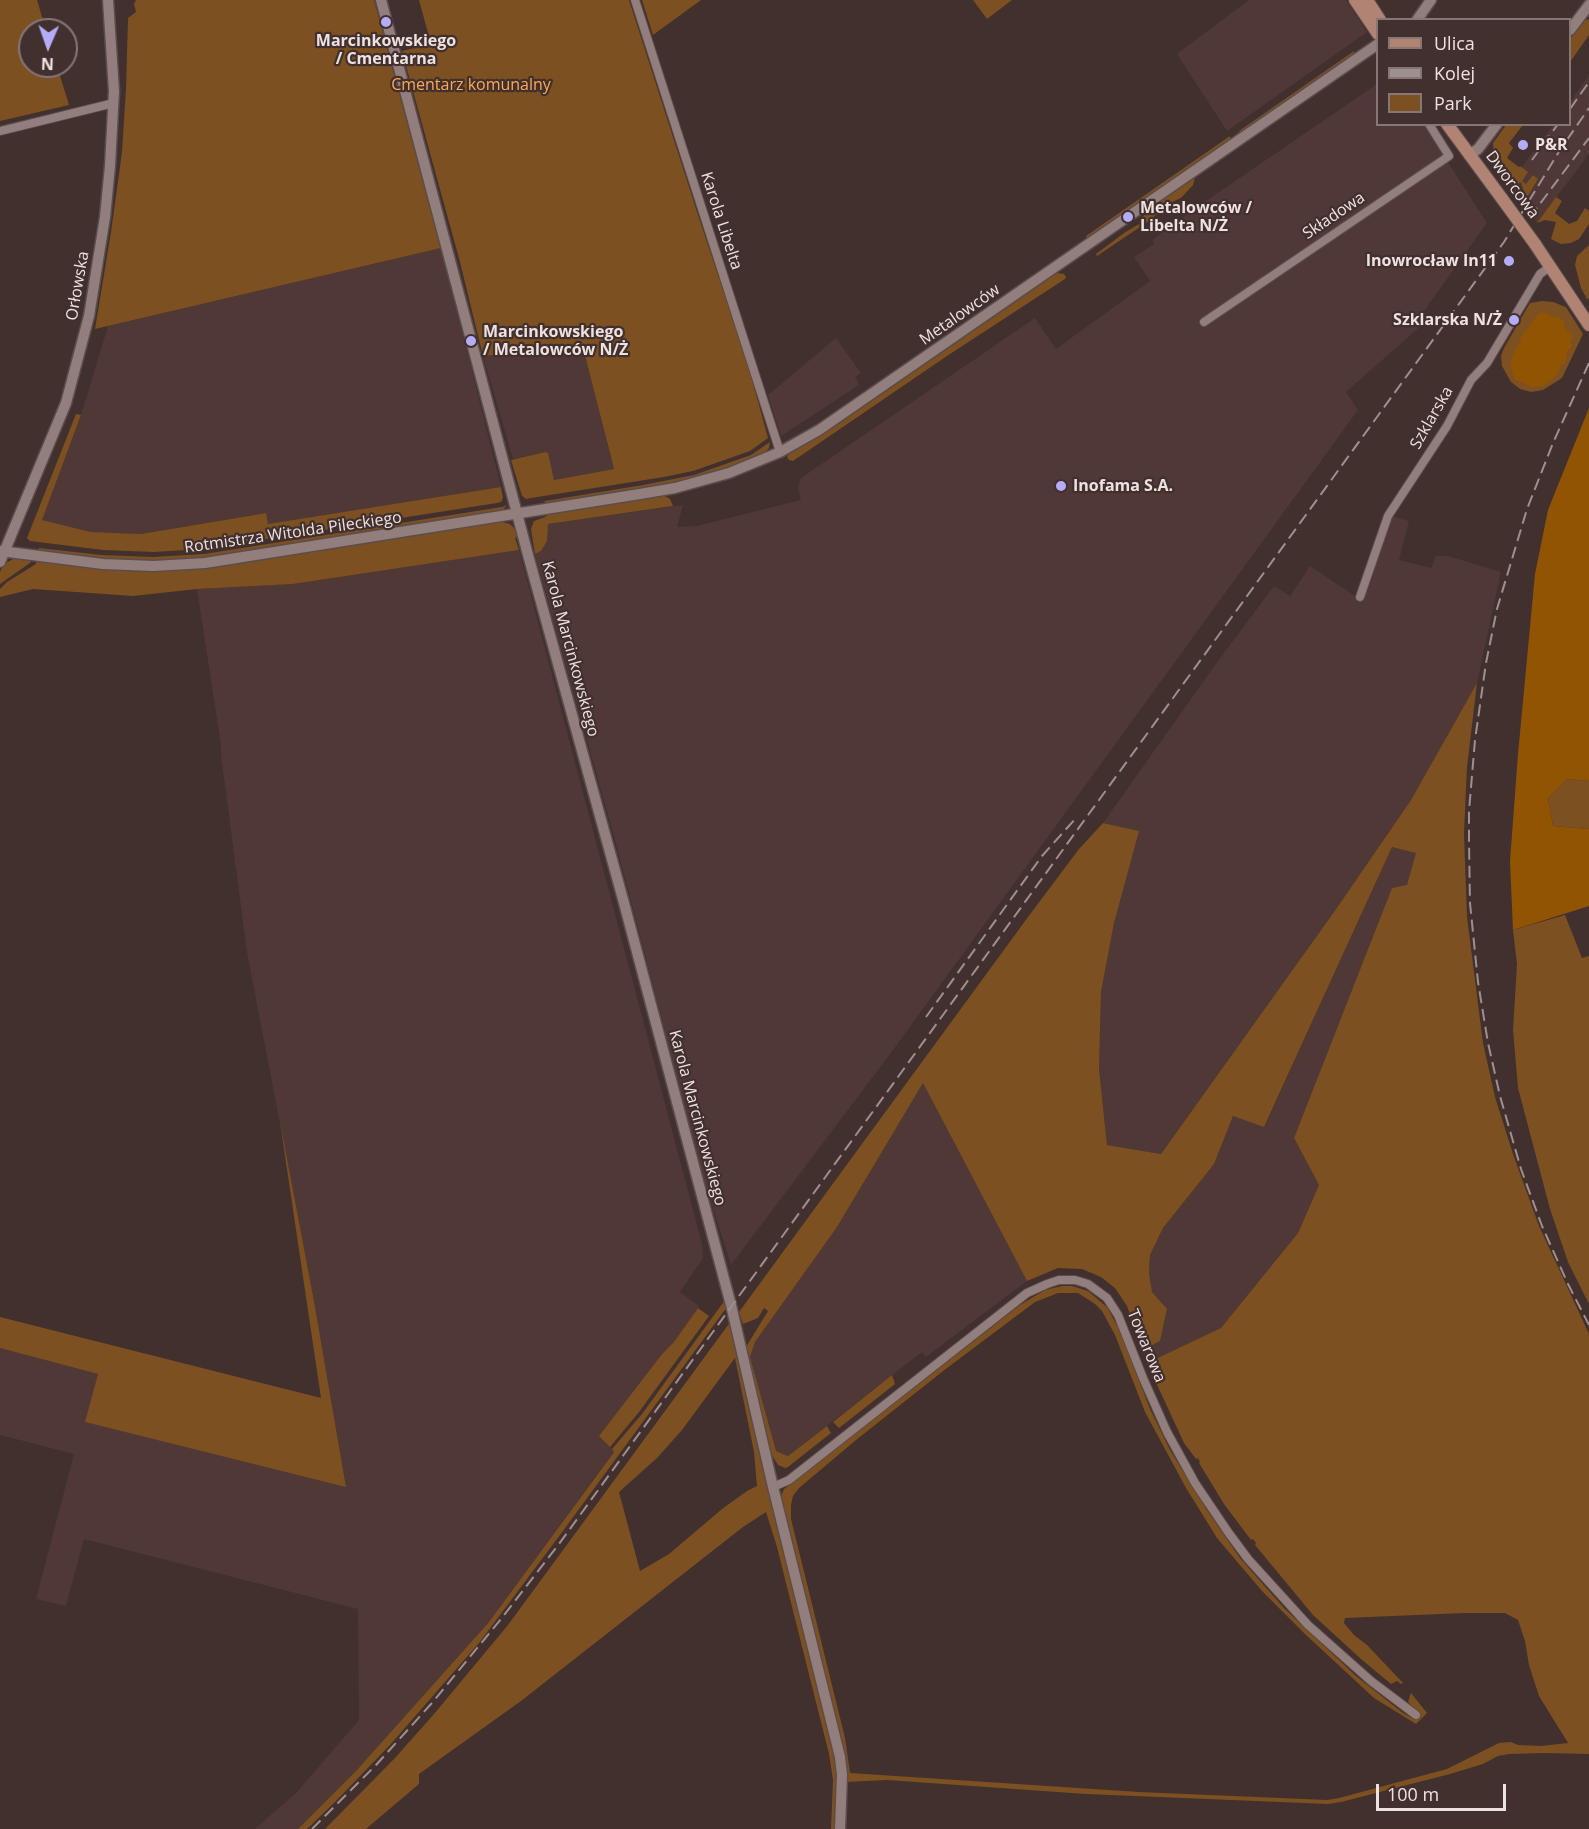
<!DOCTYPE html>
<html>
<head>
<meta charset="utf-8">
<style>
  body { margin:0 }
  #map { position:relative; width:1589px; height:1829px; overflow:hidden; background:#41302e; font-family:"Open Sans",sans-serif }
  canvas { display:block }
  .legend { position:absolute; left:1376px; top:18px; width:195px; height:108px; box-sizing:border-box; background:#41302e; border:2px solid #867776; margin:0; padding:8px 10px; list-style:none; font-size:18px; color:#eee2e1 }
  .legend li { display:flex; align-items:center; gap:12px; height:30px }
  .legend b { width:30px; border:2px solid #867776 }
  .north { position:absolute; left:18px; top:18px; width:60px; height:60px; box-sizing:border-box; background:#41302e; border:2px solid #867776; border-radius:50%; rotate:182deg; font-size:16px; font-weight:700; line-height:24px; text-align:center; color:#eee2e1 }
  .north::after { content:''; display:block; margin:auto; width:21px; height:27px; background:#b5acf8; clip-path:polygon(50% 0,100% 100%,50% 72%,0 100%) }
  .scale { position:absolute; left:1376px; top:1784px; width:130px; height:27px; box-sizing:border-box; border:3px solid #eee2e1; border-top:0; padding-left:8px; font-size:18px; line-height:21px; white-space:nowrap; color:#eee2e1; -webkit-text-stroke:4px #41302e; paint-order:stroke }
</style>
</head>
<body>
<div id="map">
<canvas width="1589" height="1829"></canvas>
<ul class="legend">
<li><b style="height:8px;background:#b18373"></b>Ulica</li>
<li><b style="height:8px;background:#9e908e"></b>Kolej</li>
<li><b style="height:16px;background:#7c5021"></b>Park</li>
</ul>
<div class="north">N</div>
<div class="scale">100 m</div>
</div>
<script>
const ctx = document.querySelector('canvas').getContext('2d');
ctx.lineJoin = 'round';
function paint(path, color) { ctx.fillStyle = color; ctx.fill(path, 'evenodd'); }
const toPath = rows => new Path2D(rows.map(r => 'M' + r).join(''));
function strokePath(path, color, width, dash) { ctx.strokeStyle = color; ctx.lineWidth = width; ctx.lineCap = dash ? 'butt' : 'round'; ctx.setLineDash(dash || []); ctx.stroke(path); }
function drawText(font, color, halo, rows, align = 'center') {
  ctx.font = font + ' "Open Sans",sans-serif'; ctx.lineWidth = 4.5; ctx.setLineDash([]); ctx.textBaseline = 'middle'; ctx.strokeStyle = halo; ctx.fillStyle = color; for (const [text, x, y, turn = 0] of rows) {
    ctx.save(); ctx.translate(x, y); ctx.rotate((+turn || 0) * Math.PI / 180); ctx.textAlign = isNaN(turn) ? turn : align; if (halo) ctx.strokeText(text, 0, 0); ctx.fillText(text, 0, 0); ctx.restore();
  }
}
paint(toPath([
  [1249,0,1346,0,1367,32,1227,131,1177,54],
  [1589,75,1589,154,1537,223,1509,184,1553,125,1570,124,1570,102],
  [1377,84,1378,124,1424,125,1487,223,1419,318,1423,324,1346,392,1358,410,896,1046,731,1265,705,1183,615,840,535,554,541,551,548,524,683,505,677,527,697,526,801,500,798,488,801,478,1035,318,1056,349,1150,281,1134,257,1154,244,1152,240,1206,201],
  [441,248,501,487,268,525,265,513,141,534,91,532,42,520,81,415,108,326],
  [836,338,861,373,855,377,859,385,781,436,768,395],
  [583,348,614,469,554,480,547,453,545,452,513,459,483,356],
  [1391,516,1409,521,1399,560,1431,568,1436,556,1448,556,1501,572,1477,683,1411,800,1334,912,1161,1154,1107,1145,1099,1069,1101,992,1114,923,1138,831,1103,823,1218,661,1274,586,1290,596,1310,566,1355,596,1357,594,1364,599,1372,579],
  [519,550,702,1244,703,1258,680,1292,699,1306,674,1343,662,1354,599,1436,614,1451,489,1622,356,1771,298,1829,255,1829,296,1793,359,1720,358,1609,84,1539,66,1606,36,1599,74,1454,0,1435,0,1348,98,1374,86,1422,346,1486,314,1301,247,952,221,755,221,745,197,589,293,584],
  [1392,847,1417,853,1407,886,1392,888,1294,1138,1319,1185,1298,1233,1221,1328,1147,1363,1143,1350,1160,1341,1167,1310,1152,1292,1149,1273,1150,1255,1163,1228,1214,1164,1233,1116,1265,1126],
  [923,1083,1027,1281,926,1357,922,1352,788,1456,775,1451,750,1357,755,1342,837,1227]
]), '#503836');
paint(toPath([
  [0,0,37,0,46,30,30,30,30,66,57,66,69,105,0,121],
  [136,0,374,0,441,248,95,329,111,232,122,152,126,89,128,18,136,12,134,4],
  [419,0,629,0,699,218,748,365,768,438,750,451,693,471,664,477,531,498,526,499,522,496,511,460,545,452,548,453,554,480,614,469,611,457,583,348,483,356,460,262,402,51,431,44],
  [642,0,701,0,653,35],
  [973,0,1012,0,987,19],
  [1589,19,1589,35,1570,62,1570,39,1584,21],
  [1354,51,1353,56,1242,133,1239,131],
  [1506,125,1523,125,1509,143,1513,148,1507,158,1519,167,1520,166,1528,172,1522,181,1526,184,1533,175,1538,179,1523,204,1519,199,1524,191,1521,182,1514,185,1509,184,1494,160,1493,143],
  [1230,136,1230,140,1087,240,1086,236],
  [1195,178,1193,185,1181,198,1172,202,1146,223,1097,256,1096,254,1124,233,1144,221,1141,218,1159,202],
  [1556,197,1562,201,1555,213,1569,224,1577,221,1585,208,1589,211,1589,224,1579,239,1571,243,1561,244,1551,239,1556,222,1545,220,1537,223],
  [1589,245,1589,298,1587,299,1581,288,1575,265,1577,256],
  [1057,273,1064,274,1066,277,1065,279,947,356,793,461,789,460,787,457,790,452,840,423],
  [1542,301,1553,302,1566,307,1583,334,1562,378,1543,390,1531,392,1520,389,1511,382,1502,366,1501,356,1504,348,1530,303],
  [76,414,81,415,42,520,91,532,141,534,266,513,268,524,501,487,503,498,501,502,497,503,202,549,154,552,103,550,30,541,27,538],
  [770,442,769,448,763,454,736,465,695,478,665,485,544,505,545,501,643,485,694,475,751,455],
  [663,495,670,499,673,506,548,524,547,541,541,551,535,554,531,529,534,521,545,517,548,514],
  [507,505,502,511,205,559,154,561,102,560,38,552,39,548,101,555,153,557,204,554,502,507],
  [502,522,510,524,516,530,518,537,515,538,519,550,293,584,197,589,133,596,33,589,0,597,0,589,7,582,36,564,36,561,112,569,214,567],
  [13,559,26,559,31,561,30,563,0,584,0,572,4,564],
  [1477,683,1467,767,1464,833,1467,917,1483,1043,1495,1097,1513,1154,1539,1226,1589,1334,1589,1754,1543,1753,1509,1754,1498,1756,1483,1764,1450,1774,1341,1802,1328,1804,1086,1794,887,1780,845,1782,780,1499,784,1489,1020,1305,1045,1290,1062,1286,1072,1286,1088,1291,1107,1307,1121,1333,1150,1409,1170,1450,1207,1510,1240,1558,1284,1608,1356,1676,1403,1713,1414,1719,1419,1713,1408,1702,1411,1693,1427,1713,1416,1724,1374,1698,1306,1635,1262,1591,1217,1538,1186,1488,1145,1412,1115,1335,1102,1311,1095,1304,1078,1293,1058,1293,1035,1302,947,1368,856,1440,799,1488,793,1496,791,1505,791,1519,845,1738,850,1773,1139,1792,1327,1800,1339,1798,1447,1769,1499,1743,1511,1742,1518,1745,1541,1746,1568,1743,1539,1696,1529,1665,1525,1641,1518,1620,1505,1613,1465,1613,1345,1618,1344,1623,1354,1635,1367,1645,1403,1683,1401,1684,1397,1681,1391,1684,1361,1659,1313,1615,1255,1545,1256,1543,1253,1539,1251,1540,1224,1504,1199,1463,1200,1462,1198,1458,1196,1459,1184,1443,1147,1363,1221,1328,1298,1233,1319,1185,1294,1138,1392,888,1407,885,1416,853,1392,847,1264,1127,1233,1116,1214,1164,1163,1228,1150,1255,1149,1273,1152,1292,1167,1309,1160,1341,1143,1350,1127,1306,1115,1288,1101,1277,1082,1269,1058,1268,1027,1281,923,1083,837,1227,755,1342,750,1357,776,1451,788,1456,827,1426,831,1433,788,1467,785,1468,778,1465,773,1457,770,1457,746,1347,768,1311,764,1308,758,1318,743,1324,739,1312,1028,917,1079,849,1103,823,1139,831,1114,923,1101,992,1099,1069,1107,1145,1161,1154,1334,912,1411,800],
  [1567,779,1589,781,1589,829,1553,826,1548,798],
  [1565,915,1582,958,1589,956,1589,1304,1568,1262,1550,1209,1518,1088,1513,1030,1517,964,1513,930],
  [280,1122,314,1301,346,1487,85,1422,98,1374,0,1348,0,1317,321,1398],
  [725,1300,727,1307,563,1531,479,1643,390,1745,334,1803,307,1829,298,1829,356,1771,489,1622,614,1452,612,1449,642,1414],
  [698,1308,709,1316,639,1412,610,1447,599,1436,662,1354,674,1342],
  [731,1321,767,1485,836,1759,838,1776,836,1829,831,1829,833,1780,829,1754,777,1547,766,1512,743,1527,521,1701,419,1774,419,1784,366,1829,325,1829,394,1759,434,1714,508,1625],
  [735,1358,754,1452,757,1486,747,1491,722,1509,669,1554,640,1571,619,1492,657,1458,682,1430],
  [892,1375,895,1384,839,1428,833,1422]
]), '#7c5021');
paint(toPath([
  [1539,313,1547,313,1551,317,1557,317,1563,320,1565,329,1572,334,1572,340,1570,342,1572,346,1567,352,1565,363,1561,365,1556,376,1544,386,1529,387,1524,383,1515,380,1510,365,1516,348,1520,343,1521,337],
  [1589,408,1589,781,1567,779,1548,798,1553,826,1589,829,1589,906,1513,930,1510,861,1518,754,1535,574,1548,510]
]), '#915402');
const minor = toPath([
  [635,0,780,452],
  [0,131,114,103],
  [1204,322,1449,156,1429,124],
  [1360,597,1388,516,1447,426,1471,380,1487,363,1540,274,1551,266],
  [773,1487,789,1480,1027,1293,1047,1284,1059,1280,1075,1280,1088,1284,1107,1298,1118,1315,1143,1378,1167,1432,1195,1483,1228,1532,1248,1559,1308,1625,1371,1681,1416,1715]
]);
const tertiary = toPath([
  [381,0,528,555,624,903,731,1305,773,1487,840,1757,842,1775,840,1829],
  [1417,20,1431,0],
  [1570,30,1589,5],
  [1469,155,1478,149,1497,124],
  [0,551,103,564,154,566,205,563,640,494,675,488,729,473,780,452,819,430,1378,44],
  [0,562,66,403,89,316,105,217,110,166,114,91,108,0]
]);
const secondary = toPath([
  [1355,0,1378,34],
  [1367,0,1380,20],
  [1447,124,1503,200],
  [1535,244,1589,325]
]);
strokePath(minor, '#5b4d4c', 10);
strokePath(tertiary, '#5b4d4c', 13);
strokePath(secondary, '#5b4d4c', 14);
strokePath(minor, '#927e7c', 8);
strokePath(tertiary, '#927e7c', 10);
strokePath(secondary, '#b18373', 12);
strokePath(toPath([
  [1570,109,1589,82],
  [1532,160,1558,124],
  [1519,232,1589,138],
  [1589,363,1553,443,1527,509,1497,609,1486,663,1475,740,1469,811,1469,842,1470,903,1478,982,1488,1043,1500,1096,1521,1169,1542,1226,1568,1284,1589,1325],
  [926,1017,1042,856,1076,818],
  [312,1829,376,1765,432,1703,501,1619,559,1544,1504,242,1560,150,1589,108]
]), '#9e908e', 2, [12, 6]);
const secondaryBridge = toPath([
  [1503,200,1535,244]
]);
strokePath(secondaryBridge, '#5b4d4c', 14, []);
strokePath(secondaryBridge, '#b18373', 12);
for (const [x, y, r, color] of [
  [386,22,6,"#b5acf8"],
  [1523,145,6,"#b5acf8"],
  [1128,217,6,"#b5acf8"],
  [1509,261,6,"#b5acf8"],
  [1514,320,6,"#b5acf8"],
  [471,341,6,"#b5acf8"],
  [1061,486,6,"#b5acf8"]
]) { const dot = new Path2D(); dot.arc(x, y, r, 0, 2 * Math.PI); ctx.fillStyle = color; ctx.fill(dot); strokePath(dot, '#41302e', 2); }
drawText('bold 16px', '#eee2e1', '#41302e', [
  ["Marcinkowskiego",386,41,"center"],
  ["/ Cmentarna",386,59,"center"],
  ["P&R",1535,145],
  ["Metalowców /",1140,208],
  ["Libelta N/Ż",1140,226],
  ["Inowrocław In11",1497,261,"right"],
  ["Szklarska N/Ż",1502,320,"right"],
  ["Marcinkowskiego",483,332],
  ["/ Metalowców N/Ż",483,350],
  ["Inofama S.A.",1073,486]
], 'left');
drawText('16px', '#fea951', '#41302e', [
  ["Cmentarz komunalny",471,85]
]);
drawText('16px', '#eee2e1', '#41302e', [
  ["Dworcowa",1512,185,54],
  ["Składowa",1334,216,-34],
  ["Karola Libelta",721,221,72],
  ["Orłowska",78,286,-80],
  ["Metalowców",960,315,-35],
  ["Szklarska",1432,418,-60],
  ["Rotmistrza Witolda Pileckiego",293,533,-8],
  ["Karola Marcinkowskiego",570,649,75],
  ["Karola Marcinkowskiego",697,1118,75],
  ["Towarowa",1146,1346,68]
]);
</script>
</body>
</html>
